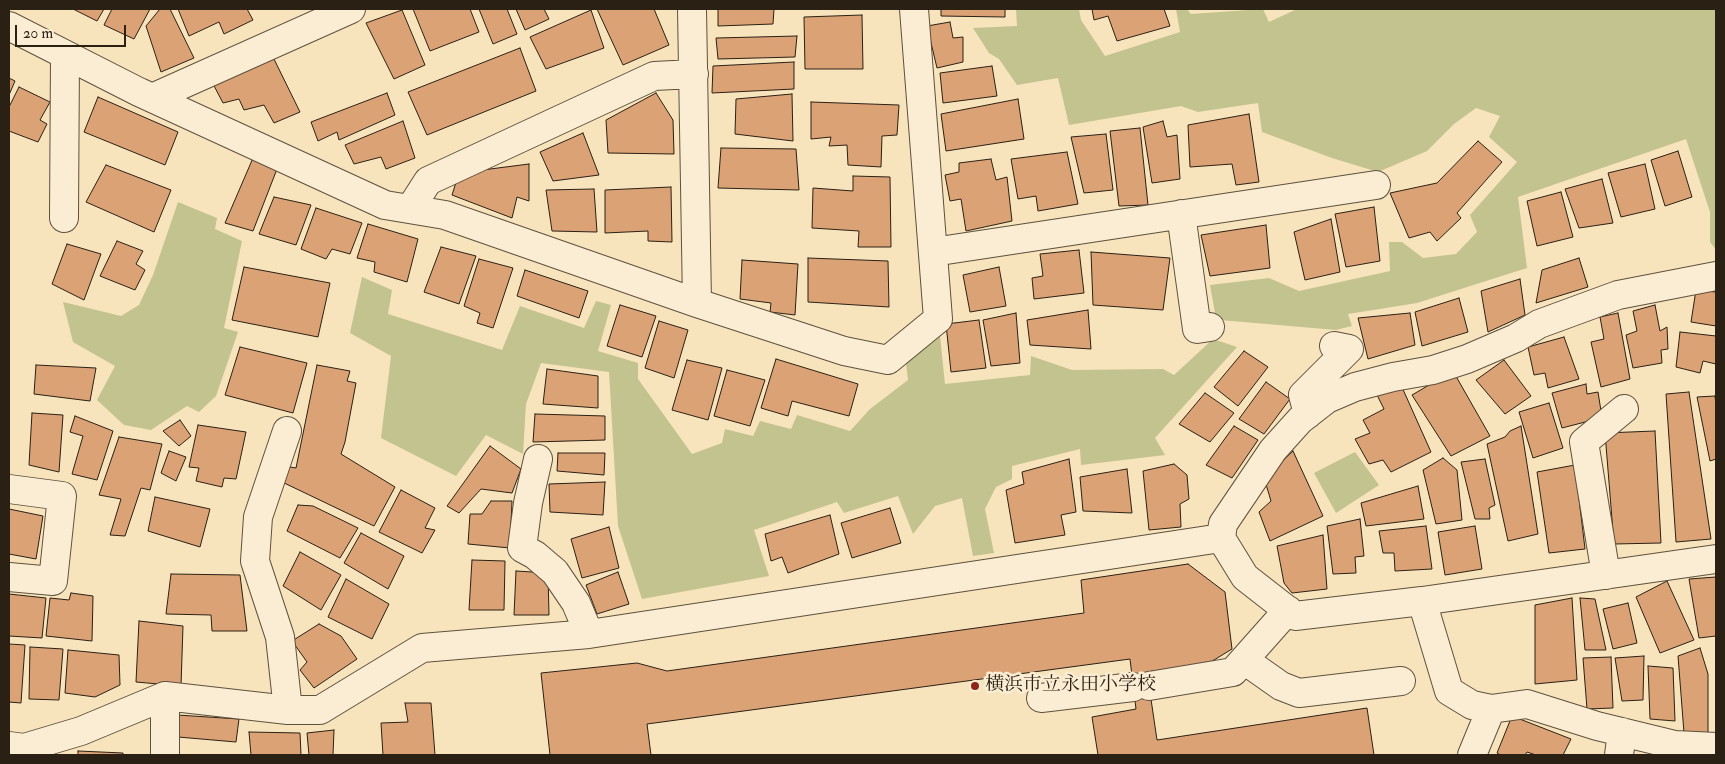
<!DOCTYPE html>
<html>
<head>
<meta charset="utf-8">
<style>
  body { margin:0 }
  #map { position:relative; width:1725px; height:764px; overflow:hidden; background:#f8e4bc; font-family:"IM FELL Double Pica",serif }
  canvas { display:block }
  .frame { position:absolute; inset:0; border:10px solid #2a2014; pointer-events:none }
  .scale { position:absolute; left:15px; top:25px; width:111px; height:22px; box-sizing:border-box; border:2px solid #2a2014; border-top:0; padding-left:6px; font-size:15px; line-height:18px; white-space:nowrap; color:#2a2014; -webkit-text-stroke:4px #faedd3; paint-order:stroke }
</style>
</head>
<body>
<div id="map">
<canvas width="1725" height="764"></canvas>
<div class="frame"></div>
<div class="scale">20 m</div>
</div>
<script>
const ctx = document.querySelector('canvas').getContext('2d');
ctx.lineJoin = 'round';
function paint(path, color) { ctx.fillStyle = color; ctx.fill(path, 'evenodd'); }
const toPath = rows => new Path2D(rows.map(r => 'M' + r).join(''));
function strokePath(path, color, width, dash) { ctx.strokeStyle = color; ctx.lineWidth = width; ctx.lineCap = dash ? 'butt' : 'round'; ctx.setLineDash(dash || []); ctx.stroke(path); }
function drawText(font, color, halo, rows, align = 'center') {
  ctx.font = font + ' "IM FELL Double Pica","Noto Serif JP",serif'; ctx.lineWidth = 5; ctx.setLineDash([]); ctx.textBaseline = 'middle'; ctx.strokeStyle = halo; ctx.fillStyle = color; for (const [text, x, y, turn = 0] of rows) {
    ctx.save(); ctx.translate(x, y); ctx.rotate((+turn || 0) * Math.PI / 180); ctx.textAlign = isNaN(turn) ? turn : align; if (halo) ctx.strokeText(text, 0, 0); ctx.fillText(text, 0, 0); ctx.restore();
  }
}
paint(toPath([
  [1016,9,1079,9,1081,20,1105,56,1180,32,1176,9,1187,9,1191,14,1263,9,1269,22,1297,9,1716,9,1716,250,1710,242,1710,212,1686,139,1518,197,1527,268,1417,303,1348,314,1352,326,1336,330,1220,320,1215,313,1210,285,1269,278,1299,291,1390,271,1389,242,1402,242,1423,258,1456,254,1477,232,1470,215,1517,162,1489,137,1500,116,1476,108,1454,124,1427,151,1378,172,1332,158,1262,132,1258,103,1198,112,1181,106,1069,125,1058,78,1017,85,999,59,989,53,973,28,1017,26],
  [178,202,217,218,215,229,242,241,224,328,238,332,216,396,199,412,187,406,151,430,124,425,97,400,115,366,73,342,63,302,121,316,139,305,153,275],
  [362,277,392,290,388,314,502,350,520,306,584,328,596,301,611,305,598,351,638,363,638,379,692,454,722,443,725,429,753,436,760,421,791,429,797,415,850,431,870,409,908,380,906,363,940,336,945,384,1030,375,1031,356,1072,370,1163,369,1174,375,1213,339,1237,347,1155,438,1165,455,1081,465,1080,449,1012,466,1012,479,996,487,985,509,994,553,973,556,962,498,935,506,913,534,898,496,844,513,837,502,754,530,769,576,642,599,618,526,609,372,541,363,526,404,523,454,486,435,456,476,381,438,391,356,350,333],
  [1355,452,1379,485,1336,513,1314,473]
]), '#c2c38e');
const building = toPath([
  [73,9,104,9,97,21,73,9],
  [112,9,150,9,134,39,104,25,112,9],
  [160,9,170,9,194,58,161,72,146,26,160,9],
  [178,9,247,9,253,20,224,34,219,22,189,36,178,9],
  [413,9,470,9,479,32,430,51,413,9],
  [479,9,507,9,517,34,493,44,479,9],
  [516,9,544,9,549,19,525,30,516,9],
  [597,9,654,9,669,45,623,65,597,9],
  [718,9,774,9,773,24,718,26,718,9],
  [941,9,1005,9,1005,17,941,16,941,9],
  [1092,9,1164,9,1170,26,1117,41,1108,16,1094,20,1092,9],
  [402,10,425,65,394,79,366,23,402,10],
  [591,10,604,48,546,69,530,37,591,10],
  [862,15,863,69,805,69,804,17,862,15],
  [950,22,953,38,963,37,963,62,937,68,927,26,950,22],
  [797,36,795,57,718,59,716,38,797,36],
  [520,48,536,91,427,135,408,92,520,48],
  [273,57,300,112,274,123,264,105,244,110,239,99,223,103,212,82,273,57],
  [794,62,794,89,712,93,713,66,794,62],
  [992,66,997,96,943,103,940,73,992,66],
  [9,78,15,81,9,95,9,78],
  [19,87,50,102,40,120,47,124,38,142,9,131,9,107,19,87],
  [387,93,395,115,339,140,337,132,318,141,311,122,387,93],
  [656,93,673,120,674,154,608,153,606,120,656,93],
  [792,94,793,141,735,134,736,99,792,94],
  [98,97,178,132,165,165,84,132,98,97],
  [1018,99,1024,139,946,151,941,114,1018,99],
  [811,102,899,105,897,135,882,136,881,167,848,165,847,145,829,146,831,137,811,139,811,102],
  [1249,114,1259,182,1236,185,1232,164,1190,167,1188,125,1249,114],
  [403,121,415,158,386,169,381,157,354,164,345,145,403,121],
  [1163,121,1167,137,1177,135,1180,179,1152,183,1143,127,1163,121],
  [1140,128,1148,205,1119,206,1110,131,1140,128],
  [583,133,599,175,553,181,540,152,583,133],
  [1106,134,1113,190,1084,193,1071,137,1106,134],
  [1478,141,1502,162,1457,213,1461,218,1437,241,1430,232,1409,238,1390,193,1437,183,1478,141],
  [721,148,796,149,799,190,718,188,721,148],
  [1678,151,1692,197,1665,206,1651,160,1678,151],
  [1067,152,1078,204,1038,211,1036,196,1018,199,1011,159,1067,152],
  [253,158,277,169,253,231,225,223,253,158],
  [991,159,996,180,1007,177,1012,221,966,231,961,199,950,201,945,175,959,172,959,163,991,159],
  [529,164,529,201,517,197,512,218,452,195,459,173,529,164],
  [1645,164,1655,209,1621,217,1608,173,1645,164],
  [106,165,171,190,154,232,86,202,106,165],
  [853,176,890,177,891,247,858,247,859,231,812,228,813,188,853,191,853,176],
  [1602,179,1613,223,1579,228,1565,189,1602,179],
  [671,187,672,242,648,241,648,231,605,233,605,190,671,187],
  [594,189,597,232,552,231,546,190,594,189],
  [1561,192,1573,237,1537,246,1527,201,1561,192],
  [274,197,311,205,296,245,259,234,274,197],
  [1374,207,1380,261,1346,267,1335,214,1374,207],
  [316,208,362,223,350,254,332,249,326,259,301,249,316,208],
  [1331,219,1340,272,1305,280,1294,232,1331,219],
  [368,224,418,239,407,282,374,272,375,262,357,258,368,224],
  [1266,225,1270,268,1210,276,1201,235,1266,225],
  [117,241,143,251,136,264,145,270,135,290,100,276,117,241],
  [67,244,101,254,84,300,52,284,67,244],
  [441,247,476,256,459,304,424,292,441,247],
  [1079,250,1084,293,1034,299,1032,278,1043,276,1040,254,1079,250],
  [1091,252,1170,258,1163,310,1093,305,1091,252],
  [808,258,888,261,889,307,808,302,808,258],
  [1579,258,1588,287,1536,303,1542,270,1579,258],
  [479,259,513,268,493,328,477,323,480,313,464,306,479,259],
  [742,260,798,264,795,315,770,312,771,303,740,299,742,260],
  [244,267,330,283,318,337,232,320,244,267],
  [999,267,1006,306,970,312,963,275,999,267],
  [525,270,588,291,579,318,517,296,525,270],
  [1520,279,1525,315,1488,332,1481,291,1520,279],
  [1696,290,1716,292,1716,326,1691,322,1696,290],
  [1459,298,1468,332,1422,346,1415,312,1459,298],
  [620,305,656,316,642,357,607,346,620,305],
  [1655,305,1660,331,1667,327,1668,349,1661,350,1662,363,1633,368,1626,335,1637,331,1633,311,1655,305],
  [1088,310,1091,349,1030,345,1027,320,1088,310],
  [1016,313,1020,363,991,366,983,320,1016,313],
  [1410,313,1415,345,1368,359,1358,318,1410,313],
  [1618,313,1630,379,1601,387,1591,342,1604,339,1600,317,1618,313],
  [979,320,986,368,951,372,946,324,979,320],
  [659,321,688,330,674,378,645,368,659,321],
  [1680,332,1716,336,1716,364,1703,361,1700,373,1676,367,1680,332],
  [1564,337,1579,379,1548,388,1545,373,1534,375,1528,347,1564,337],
  [240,347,307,363,293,413,225,395,240,347],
  [1244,351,1268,367,1238,406,1214,387,1244,351],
  [776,359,858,384,849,416,792,401,788,416,761,408,776,359],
  [687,360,722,368,708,420,672,410,687,360],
  [1504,360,1531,396,1505,414,1476,380,1504,360],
  [36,365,96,368,90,401,34,394,36,365],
  [317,365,350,371,347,381,356,383,345,442,341,454,395,487,374,526,280,481,284,466,296,468,317,365],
  [547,369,598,376,598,408,543,404,547,369],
  [727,370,765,380,750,426,714,416,727,370],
  [1453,371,1490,436,1451,456,1412,395,1453,371],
  [1266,382,1290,399,1264,434,1239,419,1266,382],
  [1586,384,1587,394,1598,392,1601,411,1589,421,1562,428,1552,393,1586,384],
  [1401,385,1431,452,1391,472,1383,460,1369,464,1355,439,1370,433,1363,420,1384,409,1376,393,1401,385],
  [1689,392,1711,539,1676,542,1666,394,1689,392],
  [1205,393,1234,413,1210,442,1179,424,1205,393],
  [1715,396,1716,405,1716,459,1710,461,1697,397,1715,396],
  [1549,403,1563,448,1533,458,1519,412,1549,403],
  [32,413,63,415,59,472,29,465,32,413],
  [535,414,605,416,605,440,533,442,535,414],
  [75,416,113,431,97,480,72,474,83,436,70,432,75,416],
  [180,420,191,436,179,446,163,431,180,420],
  [198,425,246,432,236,479,224,478,222,487,196,481,199,468,189,467,198,425],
  [1234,426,1258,440,1232,478,1206,465,1234,426],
  [1521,426,1538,534,1508,541,1487,444,1505,437,1510,431,1521,426],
  [1655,431,1661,543,1614,544,1605,433,1655,431],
  [119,437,162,444,150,490,141,488,125,536,110,535,121,499,99,495,119,437],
  [490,446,521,469,512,493,481,489,459,513,447,506,490,446],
  [169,451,186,457,176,481,161,473,169,451],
  [1293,451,1323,516,1270,541,1259,512,1271,501,1265,481,1276,467,1293,451],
  [558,453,605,453,604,475,557,471,558,453],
  [1443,458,1457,470,1462,520,1436,524,1423,470,1443,458],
  [1069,459,1076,512,1061,515,1065,535,1015,543,1006,490,1024,484,1022,472,1069,459],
  [1485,459,1495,505,1489,508,1490,519,1475,519,1461,462,1485,459],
  [1174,464,1187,475,1189,499,1180,504,1181,527,1149,530,1143,471,1174,464],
  [1575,465,1585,549,1549,553,1537,472,1575,465],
  [1127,469,1132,513,1083,511,1080,477,1127,469],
  [605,482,603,515,550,512,549,484,605,482],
  [1418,486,1424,519,1366,526,1361,503,1418,486],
  [401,490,435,508,425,528,435,530,422,553,379,532,401,490],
  [155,497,210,509,200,547,148,531,155,497],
  [491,501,512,501,510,548,468,544,470,514,482,514,491,501],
  [298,505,313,506,358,528,340,558,287,531,298,505],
  [890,508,901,543,852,558,841,523,890,508],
  [9,509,43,516,36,559,9,554,9,509],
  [830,515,839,554,788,573,782,557,771,561,765,534,830,515],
  [1360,519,1364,556,1355,557,1356,573,1333,574,1327,526,1360,519],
  [1426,526,1432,569,1395,571,1394,553,1383,553,1379,531,1426,526],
  [1475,526,1482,569,1445,575,1438,532,1475,526],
  [609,527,619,568,582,578,571,539,609,527],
  [361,533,404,556,388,589,344,563,361,533],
  [1323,535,1327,589,1292,593,1284,583,1277,546,1323,535],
  [300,552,341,575,321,610,283,586,300,552],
  [472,560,505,561,504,610,469,610,472,560],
  [1188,564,1225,592,1232,649,1209,663,1147,672,1157,740,1367,708,1374,755,1098,755,1092,717,1136,709,1130,659,647,724,651,755,550,755,541,673,637,663,667,671,1084,613,1081,580,1188,564],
  [516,571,548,573,549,615,514,615,516,571],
  [618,572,629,604,597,614,586,585,618,572],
  [171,574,240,575,247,631,212,631,211,615,166,614,171,574],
  [1716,577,1716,636,1699,638,1689,579,1716,577],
  [346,579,389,604,372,639,328,617,346,579],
  [1667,581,1694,640,1660,653,1636,597,1667,581],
  [71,593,93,596,92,641,46,636,50,598,69,600,71,593],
  [9,594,46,598,42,638,9,636,9,594],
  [1572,598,1577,680,1535,684,1535,605,1572,598],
  [1580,598,1595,599,1606,650,1585,650,1580,598],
  [1628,603,1637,643,1613,649,1603,609,1628,603],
  [139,621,183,626,181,686,136,682,139,621],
  [319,624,341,636,357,659,314,688,300,670,307,662,292,641,319,624],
  [9,644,25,645,21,703,9,702,9,644],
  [30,647,63,649,59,700,29,699,30,647],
  [1700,648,1708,674,1708,734,1684,733,1678,656,1700,648],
  [68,650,119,655,120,685,95,697,65,693,68,650],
  [1644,656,1643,700,1622,701,1615,658,1644,656],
  [1611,657,1613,708,1587,709,1583,658,1611,657],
  [1648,666,1673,668,1675,721,1650,719,1648,666],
  [405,703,431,703,435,755,383,755,381,723,408,722,405,703],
  [177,715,239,719,236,742,178,737,177,715],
  [1512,716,1571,739,1563,755,1536,755,1527,752,1525,755,1501,755,1497,753,1512,716],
  [334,730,333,755,309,755,307,733,334,730],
  [249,732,300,733,301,755,251,755,249,732],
  [78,751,123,753,123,755,78,755,78,751]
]);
paint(building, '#dba276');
strokePath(building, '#2a2014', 1);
const minor = toPath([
  [692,9,697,303],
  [9,26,139,92,385,205,445,215,697,303,844,351,888,360,938,319,914,9],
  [152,98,351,9],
  [410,209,428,181,654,76,694,74],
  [1181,214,1197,329,1210,327],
  [64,218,65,55],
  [933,252,1376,185],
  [1308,414,1303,395,1349,349,1334,346],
  [287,431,258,517,255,561,280,637,288,710],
  [538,459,528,503,522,548,535,555,555,572,576,603,589,634],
  [9,489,62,496,53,581,9,577],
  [1221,538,1223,524,1273,450,1300,420,1327,399,1355,387,1393,377,1433,370,1467,359,1516,338,1539,324,1618,295,1716,276],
  [1606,575,1584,442,1624,409],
  [1422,601,1449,691,1472,705,1491,709,1527,704,1597,726,1675,745,1716,747],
  [1244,660,1281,686,1299,693,1401,681],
  [1149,686,1233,672,1288,610],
  [1041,698,1133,687],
  [9,746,24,748,81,731,165,696,288,710,320,710,422,648,589,634,1221,538,1245,577,1295,616,1422,601,1716,559],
  [165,755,165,696],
  [1472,755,1491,709],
  [1619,755,1622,732]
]);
strokePath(minor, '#5e513e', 30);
strokePath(minor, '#faedd3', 28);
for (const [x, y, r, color] of [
  [975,686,5,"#8f2418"]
]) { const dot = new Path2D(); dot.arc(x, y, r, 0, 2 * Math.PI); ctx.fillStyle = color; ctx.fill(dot); strokePath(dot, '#faedd3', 2); }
drawText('19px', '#2a2014', '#faedd3', [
  ["横浜市立永田小学校",985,686]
], 'left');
</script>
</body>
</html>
